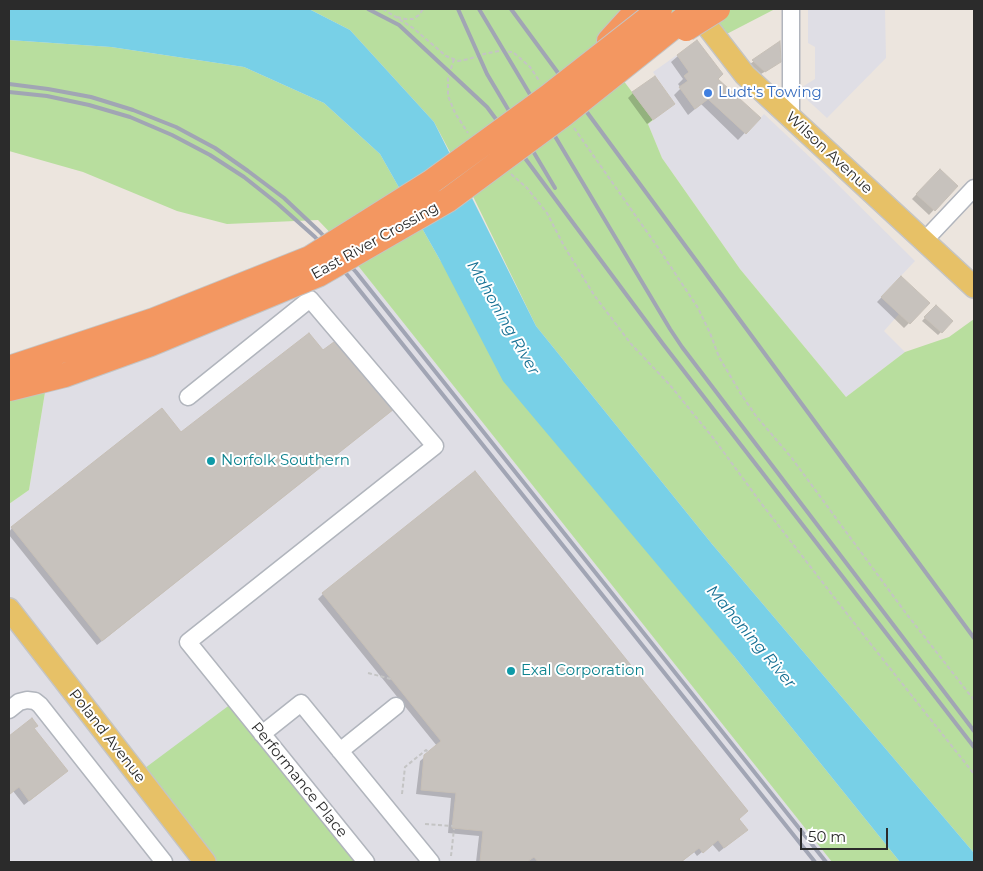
<!DOCTYPE html>
<html>
<head>
<meta charset="utf-8">
<style>
  body { margin:0 }
  #map { position:relative; width:983px; height:871px; overflow:hidden; background:#ece5de; font-family:Montserrat,sans-serif }
  canvas { display:block }
  .frame { position:absolute; inset:0; border:10px solid #2b2b2b; pointer-events:none }
  .scale { position:absolute; left:800px; top:828px; width:88px; height:22px; box-sizing:border-box; border:2px solid #2b2b2b; border-top:0; padding-left:6px; font-size:15px; line-height:18px; white-space:nowrap; color:#2b2b2b; -webkit-text-stroke:4px #fff; paint-order:stroke }
</style>
</head>
<body>
<div id="map">
<canvas width="983" height="871"></canvas>
<div class="frame"></div>
<div class="scale">50 m</div>
</div>
<script>
const ctx = document.querySelector('canvas').getContext('2d');
ctx.lineJoin = 'round';
function paint(path, color) { ctx.fillStyle = color; ctx.fill(path, 'evenodd'); }
const toPath = rows => new Path2D(rows.map(r => 'M' + r).join(''));
function strokePath(path, color, width, dash) { ctx.strokeStyle = color; ctx.lineWidth = width; ctx.lineCap = dash ? 'butt' : 'round'; ctx.setLineDash(dash || []); ctx.stroke(path); }
function drawText(font, color, halo, rows, align = 'center') {
  ctx.font = font + ' Montserrat,sans-serif'; ctx.lineWidth = 4; ctx.setLineDash([]); ctx.textBaseline = 'middle'; ctx.strokeStyle = halo; ctx.fillStyle = color; for (const [text, x, y, turn = 0] of rows) {
    ctx.save(); ctx.translate(x, y); ctx.rotate((+turn || 0) * Math.PI / 180); ctx.textAlign = isNaN(turn) ? turn : align; if (halo) ctx.strokeText(text, 0, 0); ctx.fillText(text, 0, 0); ctx.restore();
  }
}
paint(toPath([
  [808,9,885,9,886,58,827,118,802,95,802,87,815,79,815,47,808,43],
  [677,55,689,72,684,76,688,81,680,87,695,109,708,99,746,134,764,114,814,161,915,261,881,297,899,314,884,331,905,352,846,397,740,269,662,158,648,124,675,104,653,72],
  [340,243,832,862,9,862,9,504,29,490,48,374,84,354]
]), '#dfdee5');
paint(toPath([
  [309,9,775,9,717,39,704,18,617,72,653,120,648,124,662,158,740,269,846,397,905,352,949,337,974,319,974,853,712,544,536,326,468,186,434,122,350,30],
  [9,40,111,47,244,67,324,103,380,154,440,260,734,656,900,862,832,862,340,243,318,220,227,224,177,211,83,172,9,151],
  [48,374,29,490,9,504,9,389],
  [235,701,366,862,205,862,137,774]
]), '#b8de9e');
paint(toPath([
  [9,9,309,9,350,30,434,122,536,326,712,544,974,853,974,862,900,862,734,656,503,381,440,260,380,154,324,103,244,67,111,47,9,40]
]), '#78d0e7');
paint(toPath([
  [697,41,716,79,759,118,738,140,701,104,688,115,674,95,681,88,678,84,683,79,671,62,678,56],
  [779,43,776,65,761,74,750,64],
  [633,93,669,108,647,124,628,98],
  [940,170,956,186,929,215,912,199],
  [901,277,929,303,904,328,877,302],
  [936,306,952,321,938,335,922,321],
  [323,352,387,414,97,645,9,535,9,532,12,528,181,434],
  [323,594,737,819,741,834,719,852,712,844,697,856,694,852,681,862,530,862,529,861,527,862,476,862,479,836,448,833,451,798,416,794,420,761,437,746,318,599],
  [32,720,33,729,61,776,24,805,13,791,9,795,9,737]
]), '#0003');
const building = toPath([
  [697,40,723,74,718,79,761,118,746,134,708,99,695,109,679,87,688,81,684,76,689,72,677,55,697,40],
  [780,41,781,62,765,72,752,60,780,41],
  [655,76,675,104,653,120,632,92,655,76],
  [940,169,958,186,935,211,916,194,940,169],
  [901,276,930,303,910,324,881,297,901,276],
  [936,305,953,321,942,333,924,317,936,305],
  [309,333,323,350,338,339,394,409,102,641,11,527,162,408,181,432,309,333],
  [475,471,748,811,739,819,748,830,724,848,718,840,703,853,699,848,681,862,538,862,534,857,527,862,480,862,483,831,452,828,456,793,421,790,424,755,441,741,322,593,475,471],
  [32,718,38,726,34,728,68,771,29,801,19,787,10,794,9,791,9,736,32,718]
]);
paint(building, '#c7c2bd');
strokePath(building, '#c7c0b7', 1);
const minor = toPath([
  [791,118,791,9],
  [924,241,974,188],
  [188,397,310,299,435,446,188,642,366,862],
  [9,710,19,702,27,700,35,701,40,705,164,862],
  [262,734,301,703,431,862],
  [340,751,396,706]
]);
const major = toPath([
  [694,9,745,75,974,287],
  [9,609,205,862]
]);
const highway = toPath([
  [609,41,638,9]
]);
strokePath(minor, '#b1b5bd', 19);
strokePath(major, '#c4c4c4', 24);
strokePath(highway, '#c4c4c4', 26);
strokePath(toPath([
  [383,9,413,28,446,56,458,61,469,59,484,54,499,51,513,52,530,67,540,82],
  [397,17,405,19,413,19,419,15,423,9],
  [454,59,448,78,448,96,455,113,468,133],
  [574,128,659,249,698,308,710,333,719,357,741,394,756,416,791,457,905,612,974,700],
  [511,174,527,188,547,213,564,246,594,295,631,344,669,384,714,439,761,503,858,628,974,774],
  [368,673,391,679],
  [402,794,405,767,426,750,428,752],
  [425,824,453,826],
  [451,856,454,829]
]), '#c4c4c4', 2, [4, 2.5]);
strokePath(minor, '#fff', 16);
strokePath(major, '#e7c167', 21);
strokePath(highway, '#f39761', 24);
strokePath(toPath([
  [368,9,399,25,487,107,663,344,974,747],
  [458,9,487,74,555,188],
  [479,9,670,329,682,347,974,731],
  [511,9,974,638],
  [9,84,48,89,91,97,133,110,176,127,215,148,248,171,284,198,320,232,356,272,826,862],
  [9,92,47,96,89,105,130,117,172,135,210,155,244,177,278,204,315,237,349,277,815,862]
]), '#a1a5b4', 4);
const highwayBridge = toPath([
  [686,29,718,9],
  [9,368,154,320,310,258,431,182,549,96,660,9],
  [9,389,65,375,151,344,318,275,448,200,563,115,696,9]
]);
strokePath(highwayBridge, '#c4c4c4', 26, []);
strokePath(highwayBridge, '#f39761', 24);
for (const [x, y, r, color] of [
  [708,93,5,"#3f7fe0"],
  [211,461,5,"#0f9aa8"],
  [511,671,5,"#0f9aa8"]
]) { const dot = new Path2D(); dot.arc(x, y, r, 0, 2 * Math.PI); ctx.fillStyle = color; ctx.fill(dot); strokePath(dot, '#fff', 2); }
drawText('15px', '#366cbe', '#fff', [
  ["Ludt's Towing",718,93]
], 'left');
drawText('15px', '#2b2b2b', '#fff', [
  ["Wilson Avenue",829,153,43],
  ["East River Crossing",375,241,-29],
  ["Poland Avenue",107,736,52],
  ["Performance Place",299,780,51]
]);
drawText('15px', '#0d838f', '#fff', [
  ["Norfolk Southern",221,461],
  ["Exal Corporation",521,671]
], 'left');
drawText('italic 16px', '#167093', '#fff', [
  ["Mahoning River",503,318,60],
  ["Mahoning River",751,637,50]
]);
</script>
</body>
</html>
